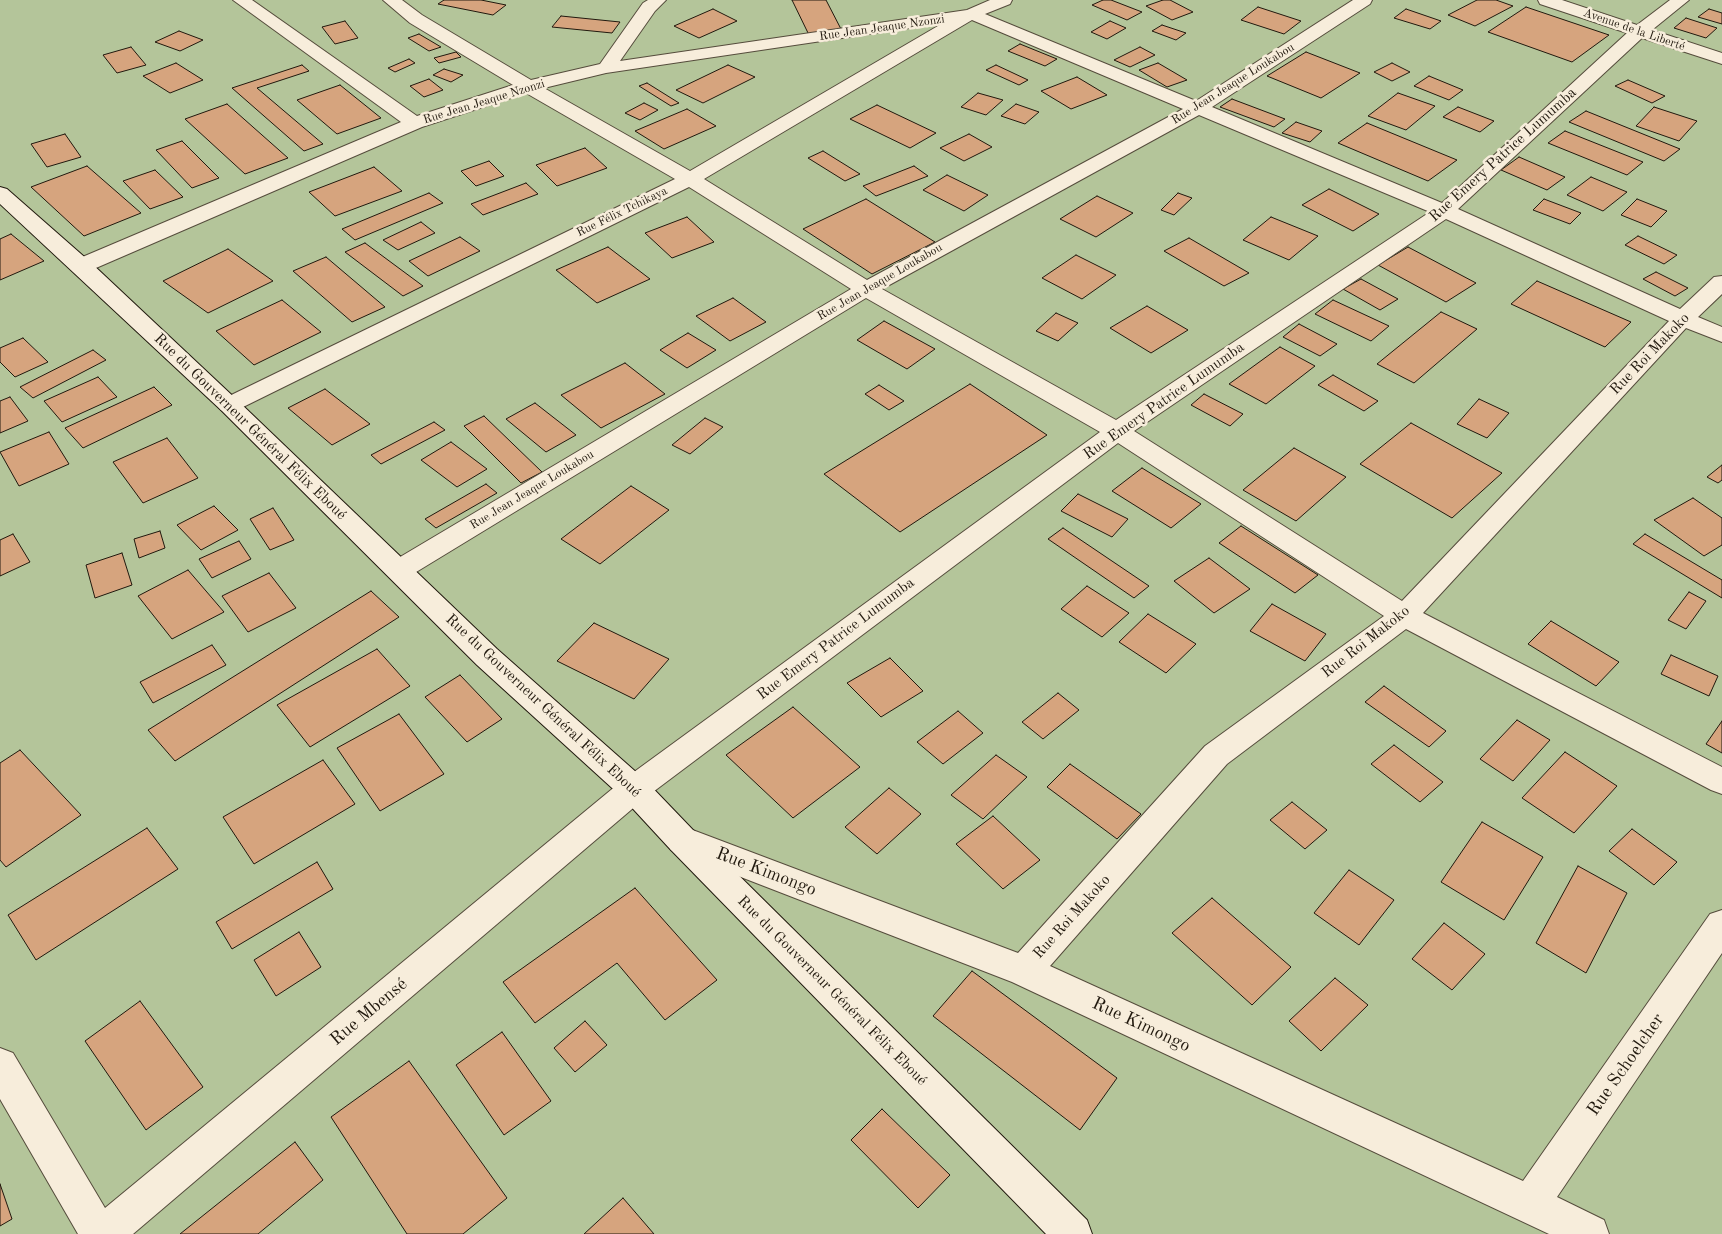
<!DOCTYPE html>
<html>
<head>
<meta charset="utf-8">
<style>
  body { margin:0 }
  canvas { display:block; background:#f2e4c7 }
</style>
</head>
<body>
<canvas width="1722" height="1234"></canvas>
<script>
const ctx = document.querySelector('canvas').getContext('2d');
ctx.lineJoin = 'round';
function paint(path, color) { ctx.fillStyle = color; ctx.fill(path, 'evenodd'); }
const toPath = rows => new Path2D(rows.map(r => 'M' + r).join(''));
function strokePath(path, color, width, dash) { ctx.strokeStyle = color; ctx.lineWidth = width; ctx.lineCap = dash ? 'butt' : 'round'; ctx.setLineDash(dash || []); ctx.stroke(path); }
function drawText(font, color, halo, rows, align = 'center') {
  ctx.font = font + ' "Old Standard TT",serif'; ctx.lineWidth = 5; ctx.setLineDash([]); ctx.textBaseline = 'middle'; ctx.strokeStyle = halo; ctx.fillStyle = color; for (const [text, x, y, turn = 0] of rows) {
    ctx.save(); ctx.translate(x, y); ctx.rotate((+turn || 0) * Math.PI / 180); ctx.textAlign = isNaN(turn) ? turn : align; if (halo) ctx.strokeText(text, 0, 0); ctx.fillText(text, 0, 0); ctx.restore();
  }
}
paint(toPath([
  [0,0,1722,0,1722,1234,0,1234]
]), '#b4c59a');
const building = toPath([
  [444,0,481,0,506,5,493,15,438,4,444,0],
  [792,0,826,0,842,31,809,35,792,0],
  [1103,0,1111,0,1142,12,1127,20,1092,5,1103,0],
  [1163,0,1170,0,1193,12,1172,20,1146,6,1163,0],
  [1477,0,1496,0,1513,6,1475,26,1448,15,1477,0],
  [1258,7,1301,21,1284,34,1241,20,1258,7],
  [1526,7,1609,35,1572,62,1488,32,1526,7],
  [713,9,737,21,699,38,674,26,713,9],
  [1406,9,1441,21,1430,29,1394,18,1406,9],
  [1709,9,1722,13,1722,24,1698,17,1709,9],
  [561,16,620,22,612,33,552,27,561,16],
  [1686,18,1717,28,1706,38,1674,28,1686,18],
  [345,21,358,38,335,44,322,27,345,21],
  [1110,21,1126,28,1107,39,1091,32,1110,21],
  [1162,25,1186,33,1176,40,1152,31,1162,25],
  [179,31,203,40,180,51,155,42,179,31],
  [419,34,441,47,429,51,408,38,419,34],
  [1020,44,1057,59,1045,66,1008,51,1020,44],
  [131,47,146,65,117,73,103,55,131,47],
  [1140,47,1155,55,1130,67,1114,60,1140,47],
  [456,52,461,57,439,63,434,58,456,52],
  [1306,52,1360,73,1321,98,1267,76,1306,52],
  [409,59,415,63,395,72,388,68,409,59],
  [176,63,203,80,170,93,143,76,176,63],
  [1158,63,1187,80,1167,87,1139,70,1158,63],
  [1392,63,1410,72,1392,81,1374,72,1392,63],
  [302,65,309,71,257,88,323,144,304,151,232,88,302,65],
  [728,65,755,77,703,103,676,90,728,65],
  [996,65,1028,80,1019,85,986,70,996,65],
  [444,69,463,75,451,82,433,75,444,69],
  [1429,76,1463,90,1449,100,1414,86,1429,76],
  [1077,77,1107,95,1071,109,1041,91,1077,77],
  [429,79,443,90,424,97,410,86,429,79],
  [1628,80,1665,96,1652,103,1615,86,1628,80],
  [647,83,679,103,671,106,639,86,647,83],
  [340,85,381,118,337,134,297,100,340,85],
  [978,93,1003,100,986,115,961,107,978,93],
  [1398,93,1435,106,1406,130,1368,116,1398,93],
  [1232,99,1285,119,1274,127,1220,107,1232,99],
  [644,103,658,110,640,120,625,113,644,103],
  [227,104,288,158,245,174,185,119,227,104],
  [1016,104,1039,112,1025,124,1001,116,1016,104],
  [877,105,936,133,910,148,850,119,877,105],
  [1458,107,1494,121,1480,132,1443,117,1458,107],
  [1654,107,1697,121,1679,141,1636,126,1654,107],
  [687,109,716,126,664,149,635,131,687,109],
  [1586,111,1680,149,1664,161,1569,122,1586,111],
  [1296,122,1322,131,1310,142,1282,133,1296,122],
  [1367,123,1457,160,1428,181,1338,143,1367,123],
  [1565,131,1643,162,1627,175,1548,143,1565,131],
  [65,134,81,157,47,167,31,144,65,134],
  [969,134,992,147,964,161,940,148,969,134],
  [182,141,219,178,192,188,156,150,182,141],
  [585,148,607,168,557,186,536,165,585,148],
  [823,151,860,174,845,181,808,158,823,151],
  [1519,157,1565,177,1547,190,1501,170,1519,157],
  [489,161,504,176,476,186,461,171,489,161],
  [87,166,141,213,84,236,31,187,87,166],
  [914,166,928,176,876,196,863,186,914,166],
  [374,167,402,191,335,216,309,192,374,167],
  [155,170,183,197,150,209,123,181,155,170],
  [947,175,988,195,964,211,923,190,947,175],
  [1591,177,1627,192,1603,211,1567,195,1591,177],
  [526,183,538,194,483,215,471,204,526,183],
  [1329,189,1379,214,1353,231,1302,205,1329,189],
  [429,193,443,203,355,240,342,229,429,193],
  [1178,193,1192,198,1174,215,1161,210,1178,193],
  [1097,196,1133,213,1096,237,1060,219,1097,196],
  [866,199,935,242,872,274,803,229,866,199],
  [1544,199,1581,213,1570,224,1533,210,1544,199],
  [1637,199,1667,211,1651,227,1621,215,1637,199],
  [687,217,714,242,672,258,645,233,687,217],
  [1271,217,1318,236,1289,260,1243,240,1271,217],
  [421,222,435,233,398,250,383,240,421,222],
  [11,234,44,261,0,280,0,239,11,234],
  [1638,236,1677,255,1664,264,1625,245,1638,236],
  [460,237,480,251,428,276,409,261,460,237],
  [1189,238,1249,273,1224,286,1164,251,1189,238],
  [365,243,423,286,403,296,345,252,365,243],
  [608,247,650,279,597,303,556,270,608,247],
  [1408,247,1476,283,1446,302,1378,265,1408,247],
  [228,249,273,281,208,313,163,281,228,249],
  [1076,255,1116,275,1082,299,1042,278,1076,255],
  [326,257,385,307,352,322,293,271,326,257],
  [1656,272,1688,288,1675,296,1643,279,1656,272],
  [1361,279,1398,299,1380,310,1343,289,1361,279],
  [1537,281,1631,322,1605,347,1511,304,1537,281],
  [733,298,766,322,730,341,696,316,733,298],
  [282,300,321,332,254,365,216,331,282,300],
  [1333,300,1389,326,1371,341,1315,314,1333,300],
  [1147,306,1188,330,1151,353,1110,328,1147,306],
  [1441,312,1477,329,1414,383,1377,364,1441,312],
  [1056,313,1078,323,1058,341,1036,331,1056,313],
  [884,321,935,349,907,369,857,340,884,321],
  [1299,324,1337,344,1320,356,1283,337,1299,324],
  [688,333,716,350,687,368,660,350,688,333],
  [23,338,48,362,15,377,0,362,0,348,23,338],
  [1280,347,1315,366,1266,404,1229,384,1280,347],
  [93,350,106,360,33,398,20,387,93,350],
  [625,363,665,394,601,428,561,395,625,363],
  [1333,375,1378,401,1364,411,1318,385,1333,375],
  [98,377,117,397,62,422,44,401,98,377],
  [970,384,1047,435,900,532,824,474,970,384],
  [879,385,904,401,889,410,865,394,879,385],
  [154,387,172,405,83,448,65,428,154,387],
  [325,389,370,424,332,445,288,408,325,389],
  [1204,394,1243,414,1230,426,1191,405,1204,394],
  [10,397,28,421,0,433,0,401,10,397],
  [1479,399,1509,413,1487,438,1457,424,1479,399],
  [535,403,576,435,546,452,506,419,535,403],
  [484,416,542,472,521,483,464,426,484,416],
  [705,418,723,427,690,454,672,445,705,418],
  [434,422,445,430,381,464,371,455,434,422],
  [1411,423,1502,473,1452,518,1360,464,1411,423],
  [49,432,69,464,19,486,0,452,49,432],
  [167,438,198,478,143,503,113,462,167,438],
  [451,442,487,469,457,487,421,460,451,442],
  [1294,448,1346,477,1296,521,1243,490,1294,448],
  [1722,465,1722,480,1718,483,1707,477,1722,465],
  [1142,468,1201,504,1171,528,1112,491,1142,468],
  [486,484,497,493,436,528,425,519,486,484],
  [631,486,669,510,600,564,561,539,631,486],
  [1078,494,1128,519,1112,537,1061,511,1078,494],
  [1693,498,1722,518,1722,545,1704,556,1654,520,1693,498],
  [214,506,238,530,201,550,177,525,214,506],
  [273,508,294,540,270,550,250,519,273,508],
  [1241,526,1318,575,1295,593,1219,543,1241,526],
  [1063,528,1149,586,1134,598,1048,539,1063,528],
  [160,531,165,548,139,558,134,539,160,531],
  [13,534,30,562,0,576,0,540,13,534],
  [1645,534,1722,580,1722,598,1633,544,1645,534],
  [239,541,251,559,212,578,199,559,239,541],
  [122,553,132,585,95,598,86,565,122,553],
  [1209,558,1250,589,1214,613,1174,581,1209,558],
  [188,570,224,612,172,639,138,596,188,570],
  [269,573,296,608,248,632,222,596,269,573],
  [1087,586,1129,613,1102,637,1061,609,1087,586],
  [371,591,399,617,175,761,148,730,371,591],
  [1689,592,1706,601,1686,629,1668,620,1689,592],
  [1272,604,1326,634,1305,661,1250,631,1272,604],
  [1148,614,1196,644,1166,673,1119,642,1148,614],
  [1551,621,1619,662,1596,686,1528,644,1551,621],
  [594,623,669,659,634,699,557,661,594,623],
  [212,645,226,665,153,703,140,682,212,645],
  [377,649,410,686,310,747,277,705,377,649],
  [1671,655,1718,676,1709,696,1661,674,1671,655],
  [890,658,923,691,881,717,847,683,890,658],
  [460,675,502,719,467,742,425,697,460,675],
  [1384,686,1446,731,1429,747,1365,702,1384,686],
  [1058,693,1079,710,1043,739,1022,722,1058,693],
  [793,707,860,767,793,818,726,755,793,707],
  [958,711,983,733,943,764,917,742,958,711],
  [399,714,444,774,380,811,337,748,399,714],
  [1517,720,1550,740,1513,781,1480,759,1517,720],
  [1722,721,1722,753,1706,744,1722,721],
  [1394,745,1443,782,1420,802,1371,764,1394,745],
  [20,750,81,815,6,867,0,860,0,763,20,750],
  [1565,752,1617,786,1574,833,1522,798,1565,752],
  [996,755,1027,777,983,819,951,795,996,755],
  [323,760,355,804,254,864,223,817,323,760],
  [1070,764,1141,814,1117,839,1047,787,1070,764],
  [889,788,921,814,877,854,845,827,889,788],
  [1292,802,1327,830,1305,849,1270,820,1292,802],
  [993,816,1040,860,1003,889,956,844,993,816],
  [1482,822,1543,857,1504,920,1441,882,1482,822],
  [147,828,178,869,36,960,8,915,147,828],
  [1632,829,1677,862,1654,885,1609,851,1632,829],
  [317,862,333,889,232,949,216,922,317,862],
  [1578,866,1627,893,1586,973,1536,943,1578,866],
  [1349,870,1394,900,1359,945,1314,913,1349,870],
  [635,888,717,980,665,1020,617,963,535,1023,503,982,635,888],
  [1212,898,1291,967,1252,1005,1172,933,1212,898],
  [1444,923,1485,954,1452,990,1412,959,1444,923],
  [299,932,321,967,276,996,254,960,299,932],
  [972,971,1117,1078,1080,1130,933,1016,972,971],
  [1335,978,1368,1005,1321,1051,1289,1021,1335,978],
  [140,1001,203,1087,146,1130,85,1041,140,1001],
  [585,1021,607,1045,575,1072,554,1048,585,1021],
  [502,1032,551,1101,504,1135,456,1065,502,1032],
  [409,1061,507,1198,463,1234,407,1234,331,1117,409,1061],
  [882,1109,950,1175,918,1208,851,1140,882,1109],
  [295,1142,323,1180,258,1234,180,1234,295,1142],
  [0,1184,12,1219,0,1226,0,1184],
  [623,1198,654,1234,584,1234,623,1198]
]);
paint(building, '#d6a47e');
strokePath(building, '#21190e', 1);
const street = toPath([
  [233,0,252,0,417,116,513,85,410,23,383,0,402,0,422,15,531,80,600,64,643,3,648,0,666,0,655,11,620,61,967,10,990,0,1012,0,1010,4,985,14,1196,101,1353,0,1372,0,1370,4,1212,107,1442,203,1627,33,1540,4,1538,0,1562,0,1637,25,1670,0,1689,0,1652,30,1722,53,1722,64,1642,38,1458,209,1680,309,1714,277,1722,276,1722,294,1698,317,1722,327,1722,342,1686,328,1423,613,1722,767,1722,794,1711,790,1406,629,1227,764,1050,966,1523,1181,1710,914,1722,910,1722,953,1557,1197,1604,1220,1609,1234,1549,1234,1012,982,671,850,666,840,671,830,682,826,1018,953,1205,746,1384,616,1118,443,645,798,133,1234,78,1234,0,1099,0,1048,13,1053,105,1208,623,780,1100,432,866,298,408,577,399,580,390,577,386,570,390,563,851,289,689,187,237,410,229,413,221,410,217,405,221,400,675,179,526,93,422,127,89,271,81,272,73,271,70,266,73,261,401,122,233,0],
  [972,20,1183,109,867,280,704,179,972,20],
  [943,23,690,171,544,88,606,73,943,23],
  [1199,115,1430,212,1116,420,882,289,1199,115],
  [1446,219,1669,321,1402,601,1134,431,1446,219]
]);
const secondary = toPath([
  [0,187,7,189,89,261,237,400,497,649,645,780,693,830,1087,1220,1092,1234,1046,1234,671,850,623,798,477,665,221,410,0,204,0,187]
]);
strokePath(street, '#554c3c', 2);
strokePath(secondary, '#21190e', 2);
paint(street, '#f7eddb');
paint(secondary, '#f7eddb');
drawText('12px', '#21190e', '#f7eddb', [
  ["Rue Jean Jeaque Nzonzi",882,28,-8],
  ["Avenue de la Liberté",1634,30,19],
  ["Rue Jean Jeaque Loukabou",1233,84,-32],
  ["Rue Jean Jeaque Nzonzi",484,102,-17],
  ["Rue Félix Tchikaya",622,212,-26],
  ["Rue Jean Jeaque Loukabou",880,282,-30],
  ["Rue Jean Jeaque Loukabou",532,490,-31]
]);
drawText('15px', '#21190e', '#f7eddb', [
  ["Rue Emery Patrice Lumumba",1503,155,-42],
  ["Rue Roi Makoko",1650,354,-46],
  ["Rue Emery Patrice Lumumba",1164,401,-35],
  ["Rue du Gouverneur Général Félix Eboué",250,427,44],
  ["Rue Emery Patrice Lumumba",836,639,-37],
  ["Rue Roi Makoko",1366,642,-38],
  ["Rue du Gouverneur Général Félix Eboué",543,706,43],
  ["Rue Roi Makoko",1072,917,-48],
  ["Rue du Gouverneur Général Félix Eboué",832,991,45]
]);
drawText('18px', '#21190e', '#f7eddb', [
  ["Rue Kimongo",766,872,21],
  ["Rue Mbensé",369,1012,-40],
  ["Rue Kimongo",1141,1025,25],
  ["Rue Schoelcher",1626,1065,-55]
]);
</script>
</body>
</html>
